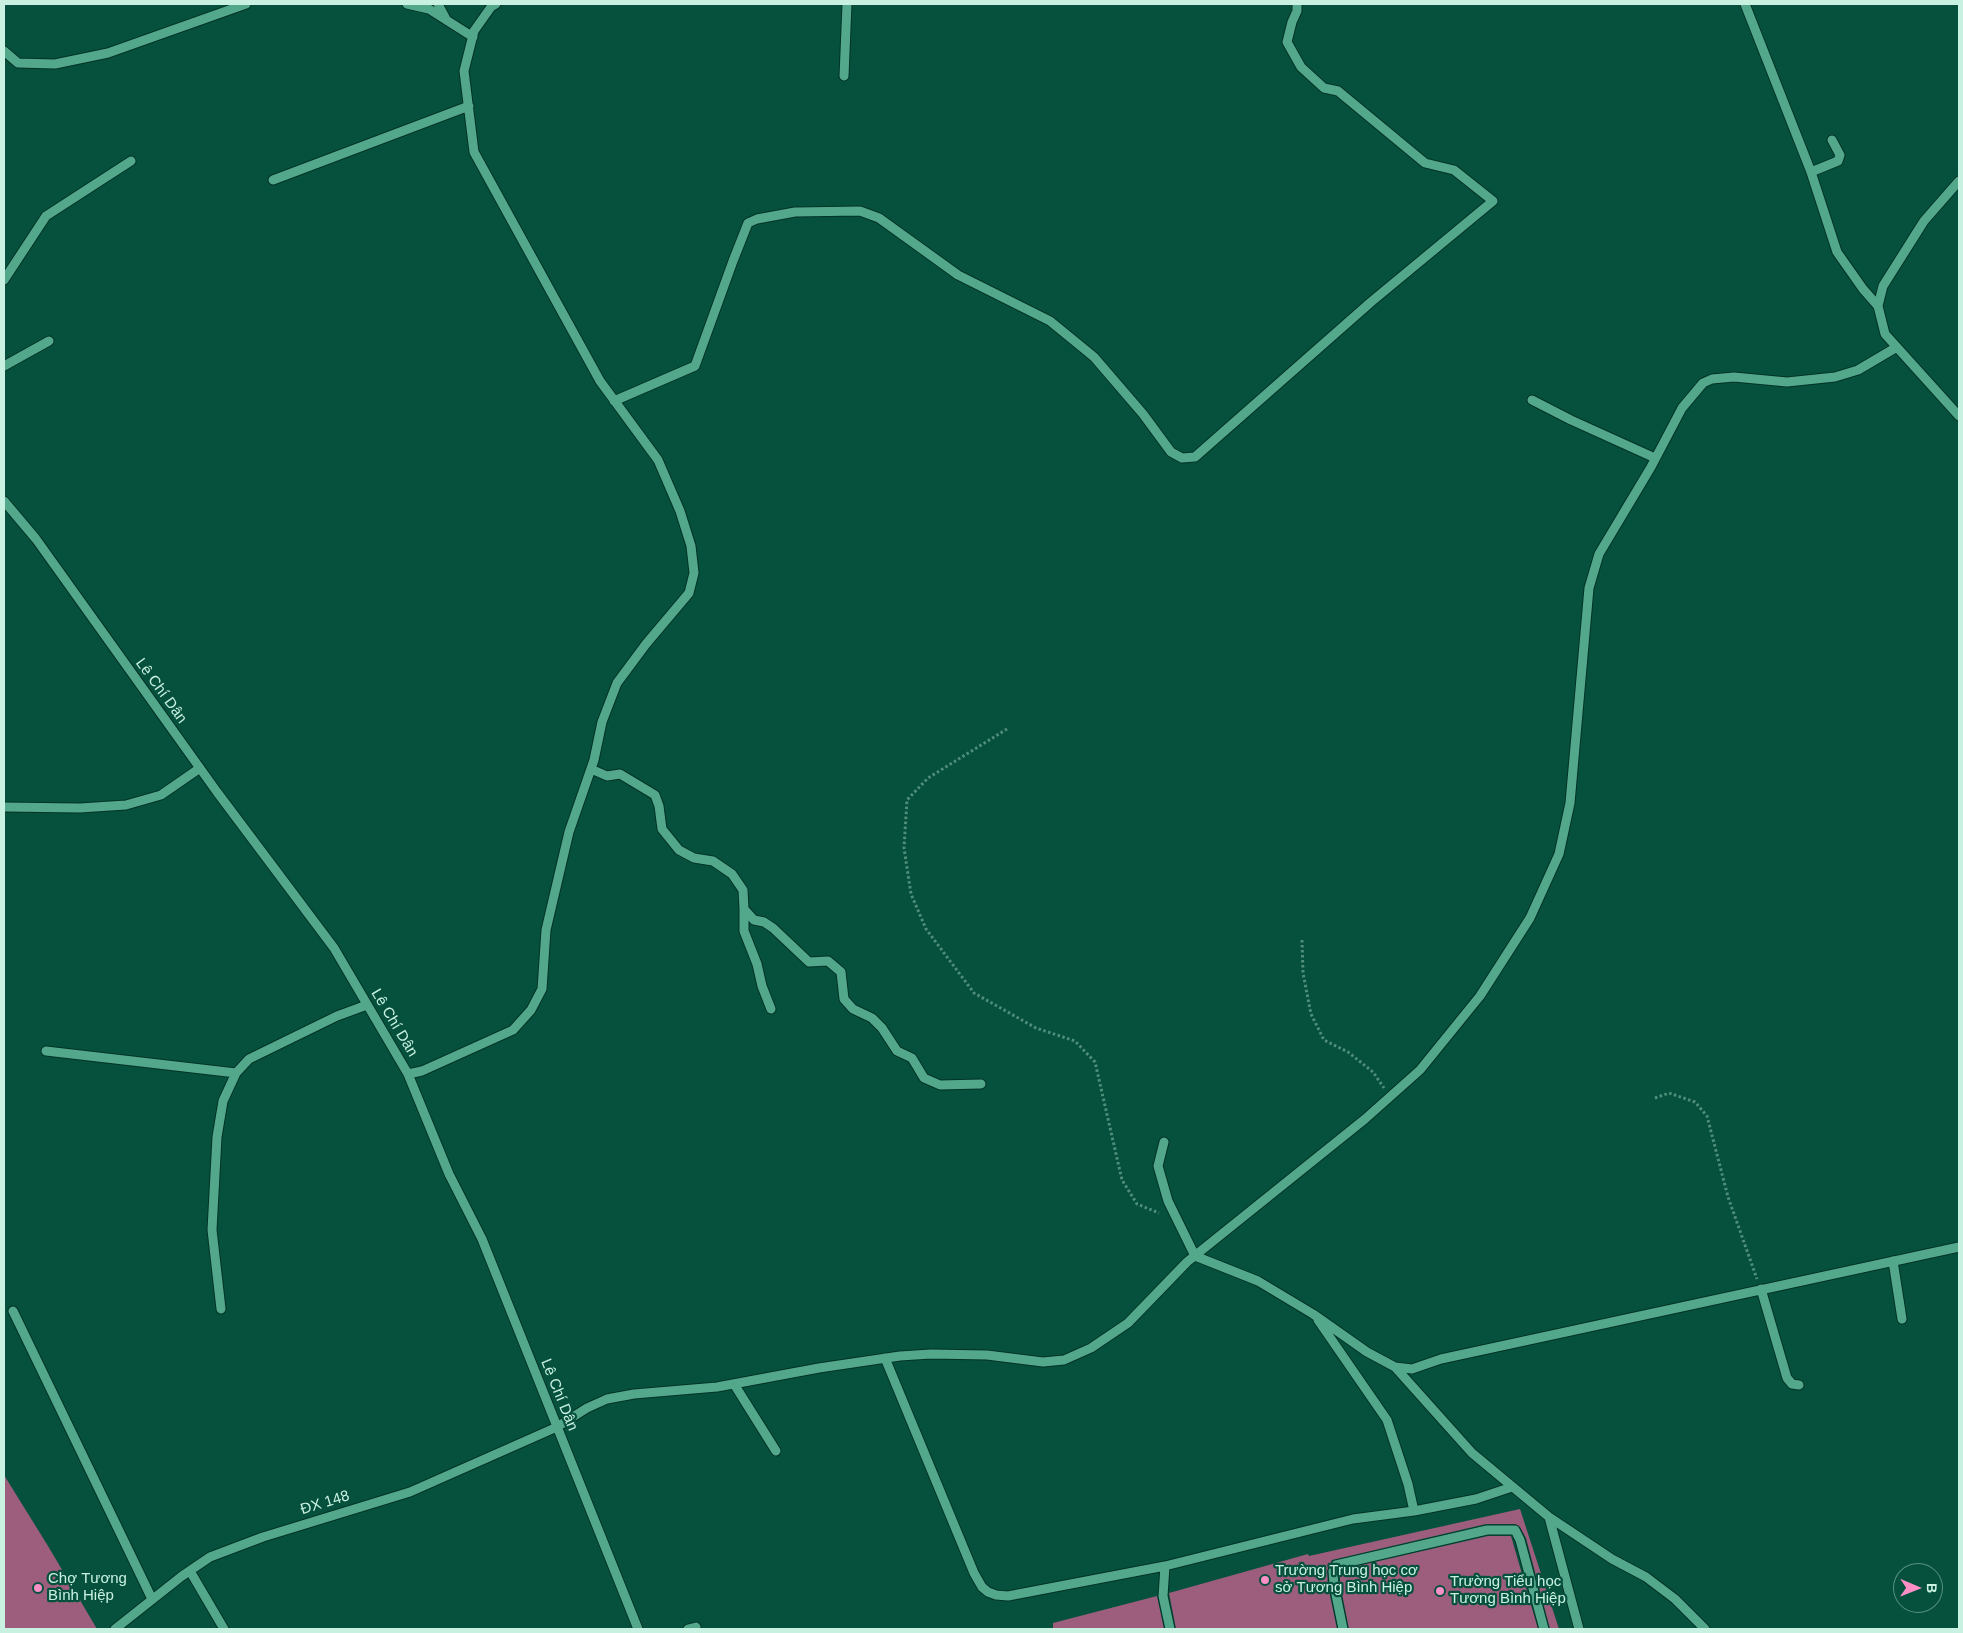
<!DOCTYPE html>
<html>
<head>
<meta charset="utf-8">
<style>
  body { margin:0 }
  #map { position:relative; width:1963px; height:1633px; overflow:hidden; background:#06513d; font-family:Helvetica,sans-serif }
  canvas { display:block }
  .frame { position:absolute; inset:0; border:5px solid #c9f1e1; pointer-events:none }
  .north { position:absolute; left:1893px; top:1563px; width:50px; height:50px; box-sizing:border-box; background:#06513d; border:1px solid #54917f; border-radius:50%; rotate:91deg; font-size:14px; font-weight:700; line-height:20px; text-align:center; color:#c9f1e1 }
  .north::after { content:''; display:block; margin:auto; width:18px; height:22px; background:#fb8fc6; clip-path:polygon(50% 0,100% 100%,50% 72%,0 100%) }
</style>
</head>
<body>
<div id="map">
<canvas width="1963" height="1633"></canvas>
<div class="frame"></div>
<div class="north">B</div>
</div>
<script>
const ctx = document.querySelector('canvas').getContext('2d');
ctx.lineJoin = 'round';
function paint(path, color) { ctx.fillStyle = color; ctx.fill(path, 'evenodd'); }
const toPath = rows => new Path2D(rows.map(r => 'M' + r).join(''));
function strokePath(path, color, width, dash) { ctx.strokeStyle = color; ctx.lineWidth = width; ctx.lineCap = dash ? 'butt' : 'round'; ctx.setLineDash(dash || []); ctx.stroke(path); }
function drawText(font, color, halo, rows, align = 'center') {
  ctx.font = font + ' Helvetica,sans-serif'; ctx.lineWidth = 4.5; ctx.setLineDash([]); ctx.textBaseline = 'middle'; ctx.strokeStyle = halo; ctx.fillStyle = color; for (const [text, x, y, turn = 0] of rows) {
    ctx.save(); ctx.translate(x, y); ctx.rotate((+turn || 0) * Math.PI / 180); ctx.textAlign = isNaN(turn) ? turn : align; if (halo) ctx.strokeText(text, 0, 0); ctx.fillText(text, 0, 0); ctx.restore();
  }
}
paint(toPath([
  [4,1475,48,1546,97,1629,4,1629],
  [1520,1509,1559,1629,1550,1629,1526,1538,1520,1527,1515,1524,1486,1524,1332,1560,1327,1571,1328,1586,1337,1629,1176,1629,1169,1593,1308,1554,1309,1556],
  [1488,1536,1511,1536,1538,1629,1349,1629,1340,1584,1340,1570],
  [1157,1596,1164,1629,1053,1629,1053,1623]
]), '#9d5d7d');
const minor = toPath([
  [407,4,429,9,473,37],
  [438,4,446,19],
  [1745,4,1811,172,1837,252,1863,289,1878,306],
  [4,51,18,63,55,64,108,53,246,4],
  [844,76,847,4],
  [1811,172,1838,161,1840,155,1832,140],
  [273,180,469,106],
  [1959,181,1924,221,1883,286,1878,306,1885,334,1959,416],
  [4,280,46,216,131,161],
  [4,366,49,341],
  [1532,400,1571,420,1655,458],
  [614,401,695,366,733,261,748,223,757,219,795,212,860,211,879,218,958,275,1050,321,1094,357,1143,414,1171,452,1182,458,1195,457,1371,302,1493,201,1454,170,1425,163,1338,91,1324,88,1301,67,1287,42,1292,22,1297,11,1297,4],
  [4,501,36,539,217,792,334,948,408,1074,449,1174,482,1239,638,1629],
  [591,769,607,776,620,774,655,795,659,806,662,829,679,850,694,858,713,861,732,874,743,890,744,909,754,920,764,922,773,928,809,962,828,961,841,972,844,999,853,1009,872,1018,882,1028,897,1051,912,1058,924,1078,940,1085,981,1084],
  [4,807,80,808,126,805,161,795,200,768],
  [744,909,744,931,757,964,762,986,771,1009],
  [46,1051,236,1073],
  [408,1074,422,1071,513,1030,531,1010,542,989,546,930,569,832,594,760,602,722,617,683,646,644,689,593,694,573,691,546,680,511,658,460,600,381,474,152,464,71,474,31,491,7,496,4],
  [1164,1142,1158,1166,1168,1201,1195,1256,1258,1281,1313,1314,1367,1352,1395,1367,1412,1369,1441,1359,1959,1247],
  [1893,1261,1902,1319],
  [1761,1289,1787,1378,1792,1384,1799,1385],
  [221,1309,212,1230,217,1137,223,1101,236,1073,249,1059,337,1016,367,1005],
  [13,1311,152,1599],
  [885,1358,974,1573,982,1587,988,1592,996,1595,1008,1596,1165,1566],
  [1395,1367,1472,1453,1549,1517,1612,1559,1646,1577,1675,1599,1705,1629],
  [734,1384,776,1451],
  [1414,1511,1476,1499,1512,1487],
  [1549,1517,1579,1629],
  [190,1571,224,1629],
  [115,1629,182,1576,210,1557,263,1537,410,1492,557,1427,587,1408,607,1399,634,1394,717,1387,819,1368,900,1356,931,1354,987,1355,1043,1362,1064,1360,1091,1348,1128,1323,1187,1262,1365,1119,1420,1070,1480,996,1530,918,1559,854,1570,803,1589,588,1599,554,1651,467,1682,408,1703,383,1712,379,1734,377,1787,382,1835,377,1858,370,1897,347],
  [688,1629,696,1627],
  [1170,1629,1163,1596,1165,1566,1353,1519,1414,1511,1408,1484,1387,1420,1318,1320],
  [1343,1629,1334,1585,1333,1571,1336,1565,1487,1530,1515,1530,1520,1540,1544,1629]
]);
strokePath(minor, '#023326', 11);
strokePath(toPath([
  [1007,729,928,778,907,800,904,848,911,894,926,929,974,993,1036,1028,1075,1041,1095,1062,1122,1180,1137,1204,1159,1213],
  [1302,940,1303,973,1311,1014,1324,1040,1348,1052,1373,1072,1384,1088],
  [1655,1098,1669,1093,1695,1102,1707,1116,1728,1197,1757,1279]
]), '#508e7b', 3, [2.5, 2.5]);
strokePath(minor, '#53a78b', 9);
for (const [x, y, r, color] of [
  [1265,1580,5,"#fb8fc6"],
  [38,1588,5,"#fb8fc6"],
  [1440,1591,5,"#fb8fc6"]
]) { const dot = new Path2D(); dot.arc(x, y, r, 0, 2 * Math.PI); ctx.fillStyle = color; ctx.fill(dot); strokePath(dot, '#06513d', 2); }
drawText('15px', '#c9f1e1', '#06513d', [
  ["Lê Chí Dân",161,691,54],
  ["Lê Chí Dân",394,1023,59],
  ["Lê Chí Dân",559,1395,68],
  ["ĐX 148",325,1503,-17]
]);
drawText('15px', '#c9f1e1', '#06513d', [
  ["Trường Trung học cơ",1275,1571],
  ["sở Tương Bình Hiệp",1275,1588],
  ["Chợ Tương",48,1579],
  ["Bình Hiệp",48,1596],
  ["Trường Tiểu học",1450,1582],
  ["Tương Bình Hiệp",1450,1599]
], 'left');
</script>
</body>
</html>
